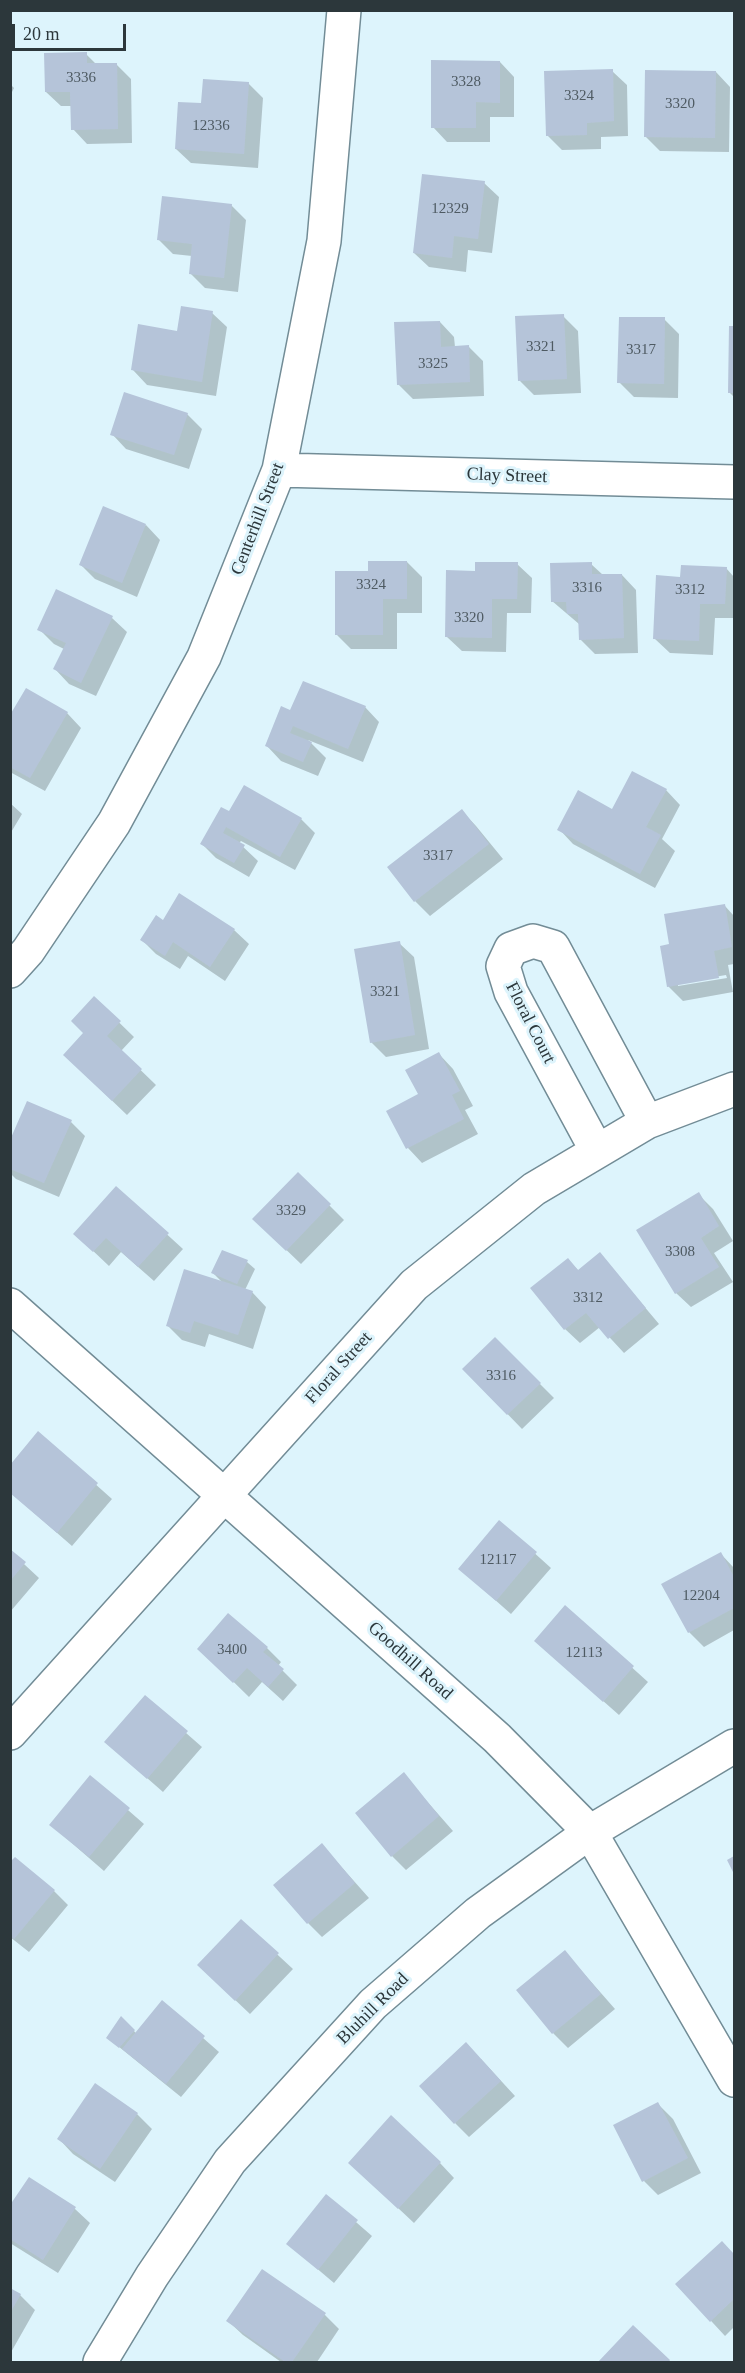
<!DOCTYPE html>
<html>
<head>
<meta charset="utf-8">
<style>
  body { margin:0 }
  #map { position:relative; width:745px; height:2373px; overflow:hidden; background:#ddf4fc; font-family:Georgia,serif }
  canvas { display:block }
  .frame { position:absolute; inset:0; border:12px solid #2c373b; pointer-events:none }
  .scale { position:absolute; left:12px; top:24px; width:114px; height:27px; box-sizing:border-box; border:3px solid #2c373b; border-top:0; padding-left:8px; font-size:18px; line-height:21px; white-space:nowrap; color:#2c373b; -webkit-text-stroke:4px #ddf4fc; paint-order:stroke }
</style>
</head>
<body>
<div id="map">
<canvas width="745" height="2373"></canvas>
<div class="frame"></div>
<div class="scale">20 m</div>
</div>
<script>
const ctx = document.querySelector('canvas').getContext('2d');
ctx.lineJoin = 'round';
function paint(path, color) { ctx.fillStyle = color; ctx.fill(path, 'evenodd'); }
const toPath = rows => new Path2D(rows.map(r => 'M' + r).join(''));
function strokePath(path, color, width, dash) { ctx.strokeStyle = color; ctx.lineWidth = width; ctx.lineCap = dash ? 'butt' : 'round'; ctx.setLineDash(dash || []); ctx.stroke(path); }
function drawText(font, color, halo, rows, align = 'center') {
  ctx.font = font + ' Georgia,serif'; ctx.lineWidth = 6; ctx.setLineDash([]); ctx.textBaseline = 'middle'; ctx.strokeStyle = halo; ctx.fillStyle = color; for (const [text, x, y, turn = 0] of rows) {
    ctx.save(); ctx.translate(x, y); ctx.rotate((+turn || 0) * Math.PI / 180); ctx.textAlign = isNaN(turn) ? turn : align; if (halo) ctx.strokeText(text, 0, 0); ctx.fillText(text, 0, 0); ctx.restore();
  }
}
paint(toPath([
  [86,54,97,65,116,64,131,79,132,143,87,144,73,129,72,106,61,106,46,92],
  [500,62,514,77,514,117,490,117,490,142,447,142,433,127],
  [612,71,627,85,628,136,601,137,601,149,562,150,547,135],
  [716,72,730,87,729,152,660,151,645,136],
  [248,83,263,98,258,168,191,163,176,149,203,105],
  [10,84,14,88,10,96],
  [484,183,499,197,492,253,468,250,466,272,429,267,414,253],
  [231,205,246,220,238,292,205,288,190,273,192,256,173,254,158,239],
  [212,313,227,327,216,396,147,385,133,370,179,332],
  [563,316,578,331,581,393,534,395,520,381],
  [664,319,679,334,678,398,634,397,619,382],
  [440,322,454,337,455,347,469,347,483,361,484,396,413,399,398,384],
  [731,327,734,327,734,397,729,392],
  [187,414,202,429,189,469,126,449,112,434],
  [146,525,160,540,137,597,95,579,80,564],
  [407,562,422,577,422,613,397,613,397,649,351,649,337,635,369,573],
  [517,564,532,578,531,613,507,613,506,652,462,651,447,637,476,573],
  [591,564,603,575,622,575,636,590,638,653,595,654,580,639,579,624,552,601],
  [726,568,734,577,734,618,715,618,713,655,670,653,655,639,682,578],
  [112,618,127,632,96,696,69,684,55,669,64,649,54,644,39,629],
  [365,707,379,722,363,762,308,740,326,758,318,776,281,761,267,746,291,712],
  [67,713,81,728,45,791,10,772,10,716],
  [666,790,680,805,662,839,675,851,655,888,573,844,559,829],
  [10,803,22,814,10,834],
  [462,811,476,826,503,859,430,916,415,901],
  [230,813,301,819,315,833,295,870,241,841,239,843,258,861,249,877,216,858,202,844],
  [725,906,734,916,734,964,728,965,733,992,683,1001,668,986],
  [726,975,727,978,678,986,678,983],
  [163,922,234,930,249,944,225,981,188,956,180,969,156,954,142,940],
  [399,943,414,957,429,1049,386,1057,371,1042],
  [94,998,134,1037,121,1051,156,1085,127,1115,79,1069],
  [439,1054,453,1069,473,1106,465,1110,478,1134,422,1163,408,1148,388,1112,420,1095],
  [71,1122,85,1136,59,1197,16,1179,10,1173,10,1144],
  [298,1174,344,1220,301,1264,254,1219],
  [116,1188,183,1249,154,1281,121,1252,109,1266,90,1248],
  [698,1194,713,1209,733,1241,714,1253,733,1282,691,1307,676,1293],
  [600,1254,659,1324,624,1353,600,1327,580,1343,565,1329,568,1260,579,1271],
  [247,1262,255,1269,245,1290,252,1292,266,1307,253,1349,209,1334,205,1347,182,1340,167,1325,224,1284,213,1273],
  [495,1339,554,1398,522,1429,464,1369],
  [38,1433,112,1499,72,1546,10,1492],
  [500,1522,551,1568,511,1614,460,1569],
  [10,1551,39,1578,10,1612],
  [721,1554,734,1568,734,1630,704,1647,689,1632],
  [565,1607,648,1682,619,1715,551,1655],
  [267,1648,281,1662,278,1666,297,1685,283,1701,262,1682,249,1697,200,1649],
  [145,1697,202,1747,163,1792,106,1742],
  [403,1774,453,1831,406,1870,392,1856],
  [90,1777,144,1824,104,1871,51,1825],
  [322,1845,369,1898,322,1937,308,1923],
  [10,1865,54,1891,68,1905,29,1952,10,1937],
  [241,1921,293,1969,250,2014,214,1980],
  [565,1952,615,2009,568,2048,553,2033],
  [162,2002,219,2052,181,2097,108,2038,121,2019,136,2033],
  [481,2059,515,2096,469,2137,455,2123],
  [658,2104,673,2119,701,2173,658,2195,644,2181],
  [137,2114,152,2129,115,2182,73,2154,59,2139],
  [440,2163,454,2178,414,2223,365,2177],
  [29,2179,75,2209,90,2223,58,2273,10,2243,10,2208],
  [326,2196,372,2236,334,2283,288,2244],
  [722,2243,734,2255,734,2327,725,2336,677,2284],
  [10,2290,20,2295,35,2310,10,2354],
  [325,2315,339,2329,317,2362,281,2362,243,2335,228,2321],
  [633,2327,671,2362,600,2362]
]), '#0003');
paint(toPath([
  [87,52,87,63,117,63,118,129,71,130,70,92,45,92,44,53],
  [431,60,500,61,500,103,476,102,476,128,431,128],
  [613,69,614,121,587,123,587,135,546,136,544,71],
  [645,70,716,71,715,138,644,137],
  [203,79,249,82,244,154,175,149,178,102,201,103],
  [422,174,485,181,478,239,454,236,452,258,413,253],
  [162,196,232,204,224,278,189,274,192,244,157,240],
  [181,306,213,311,202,382,131,370,138,324,177,331],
  [564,314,567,379,518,381,515,316],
  [619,317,665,317,664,384,617,383],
  [440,321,441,347,469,345,470,382,397,385,394,322],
  [729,326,734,326,734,393,728,393],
  [124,392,188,413,174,455,110,435],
  [103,506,146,524,122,583,79,565],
  [368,561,407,561,407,599,383,599,383,635,335,635,335,571,368,571],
  [475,562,518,562,517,599,492,599,492,638,445,637,446,570,475,571],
  [592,562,592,574,622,574,624,638,579,640,578,614,567,614,566,602,551,602,550,563],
  [681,565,727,567,725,604,700,604,699,641,653,639,656,575,680,577],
  [56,589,113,616,81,683,53,669,66,643,37,630],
  [303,681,366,706,348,749,293,726,290,733,312,742,303,762,265,746,281,706,290,710],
  [26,688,68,712,30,778,10,767,10,715],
  [632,771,667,789,646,827,661,835,640,874,557,830,578,790,612,809],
  [244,785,302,818,280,857,226,827,223,833,245,845,234,863,200,844,221,807,229,811],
  [462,809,489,844,414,902,387,867],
  [179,893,235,929,210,967,173,942,165,956,140,940,156,915,163,920],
  [725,904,732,947,714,951,719,978,667,987,660,946,669,944,664,914],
  [400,941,415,1035,370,1043,354,949],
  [94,996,121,1021,107,1036,142,1069,112,1101,63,1055,83,1033,71,1021],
  [439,1052,460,1091,452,1095,464,1119,406,1149,386,1111,418,1094,405,1070],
  [27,1101,72,1120,44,1183,10,1169,10,1140],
  [298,1172,331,1204,286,1251,252,1219],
  [116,1186,169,1233,138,1267,106,1238,93,1252,73,1234],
  [699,1192,719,1226,701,1238,719,1267,675,1294,636,1230],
  [222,1250,248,1260,237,1284,211,1273],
  [600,1252,646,1308,608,1339,586,1313,564,1330,530,1288,568,1258,578,1270],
  [184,1269,253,1291,238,1335,194,1321,190,1333,166,1326],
  [495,1337,541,1383,507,1415,462,1369],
  [38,1431,98,1483,57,1533,10,1493,10,1465],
  [499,1520,537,1552,496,1601,458,1569],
  [10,1549,26,1562,10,1581],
  [721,1552,734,1577,734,1608,688,1633,661,1584],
  [565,1605,634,1666,603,1702,534,1641],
  [228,1613,268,1647,263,1652,284,1669,268,1687,247,1668,233,1683,197,1649],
  [145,1695,188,1731,147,1779,104,1742],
  [404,1772,439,1816,391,1857,355,1813],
  [90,1775,130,1808,89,1857,49,1825],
  [322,1843,355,1883,307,1924,273,1885],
  [734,1856,734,1874,727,1860],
  [15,1857,55,1890,14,1939,10,1936,10,1862],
  [241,1919,279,1953,235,2001,197,1965],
  [565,1950,601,1994,552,2034,516,1990],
  [162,2000,205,2036,166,2084,122,2049],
  [121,2016,135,2030,119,2048,106,2038],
  [466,2042,501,2081,454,2124,419,2086],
  [95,2083,138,2113,100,2169,57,2139],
  [658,2102,688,2158,642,2182,613,2125],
  [391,2115,441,2162,398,2209,348,2163],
  [29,2177,76,2207,43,2260,10,2239,10,2205],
  [326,2194,358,2220,318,2270,286,2244],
  [722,2241,734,2254,734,2299,710,2322,675,2284],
  [262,2269,326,2313,292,2362,285,2362,226,2321],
  [10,2288,21,2294,10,2313],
  [633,2325,670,2360,668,2362,598,2362]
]), '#b5c4d9');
const minor = toPath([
  [279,470,734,482],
  [10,971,28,951,114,823,204,657,279,470,324,241,344,10],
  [597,1151,511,992,503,966,511,949,533,941,553,947,647,1122],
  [10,1305,497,1738,590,1832,734,2080],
  [10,1733,414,1285,534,1189,647,1122,734,1089],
  [100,2362,152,2276,230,2161,373,2004,478,1913,590,1832,734,1746]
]);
strokePath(minor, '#728c96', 36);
strokePath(minor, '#fff', 33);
drawText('15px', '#4e5a62', null, [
  ["3336",81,78],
  ["3328",466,82],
  ["3324",579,96],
  ["3320",680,104],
  ["12336",211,126],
  ["12329",450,209],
  ["3321",541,347],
  ["3317",641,350],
  ["3325",433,364],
  ["3324",371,585],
  ["3316",587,588],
  ["3312",690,590],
  ["3320",469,618],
  ["3317",438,856],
  ["3321",385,992],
  ["3329",291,1211],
  ["3308",680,1252],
  ["3312",588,1298],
  ["3316",501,1376],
  ["12117",498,1560],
  ["12204",701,1596],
  ["3400",232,1650],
  ["12113",584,1653]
]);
drawText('18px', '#2c373b', '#ddf4fc', [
  ["Clay Street",507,476,2],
  ["Centerhill Street",258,519,-69],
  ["Floral Court",530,1023,63],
  ["Floral Street",339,1368,-48],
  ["Goodhill Road",410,1661,42],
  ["Bluhill Road",373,2009,-45]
]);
</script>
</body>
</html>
